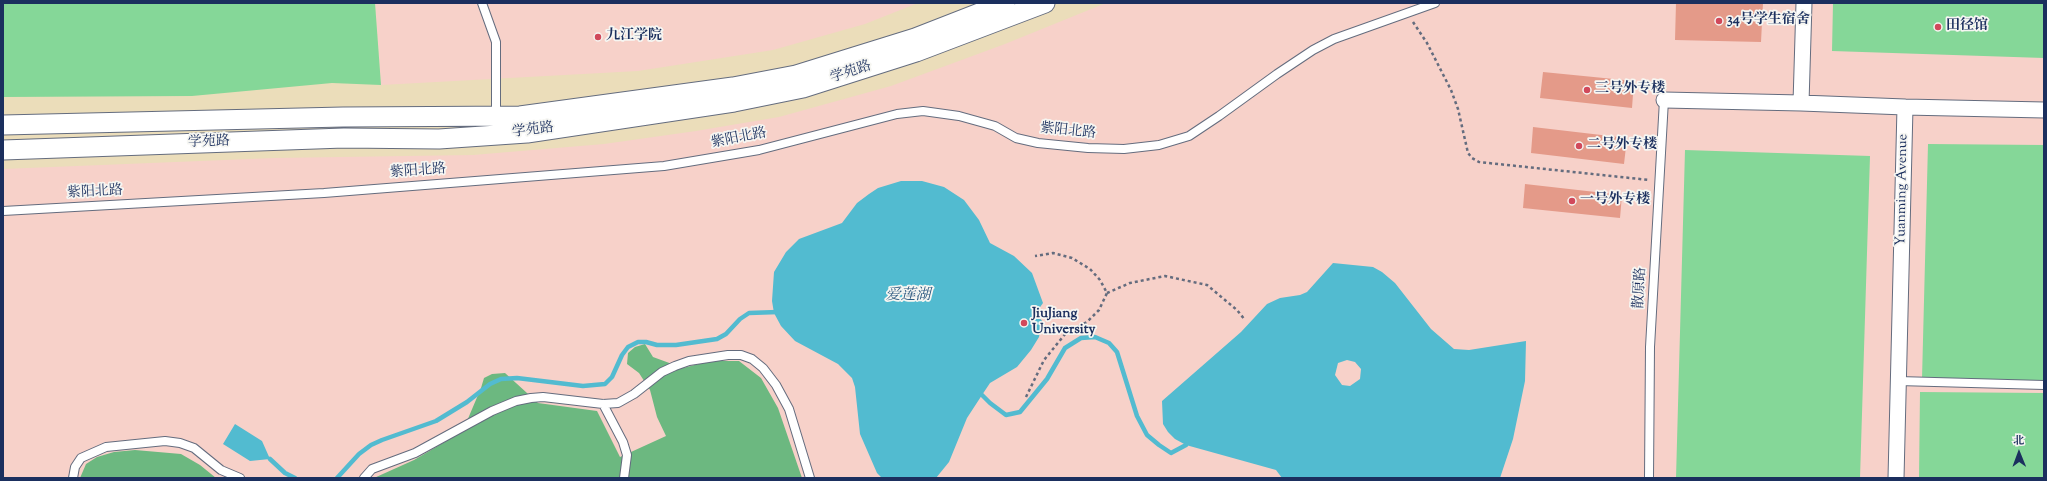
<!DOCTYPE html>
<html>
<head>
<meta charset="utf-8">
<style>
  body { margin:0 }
  #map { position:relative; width:2047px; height:481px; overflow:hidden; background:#ebddba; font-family:"Sorts Mill Goudy","Noto Serif SC",serif }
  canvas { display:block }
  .frame { position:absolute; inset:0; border:4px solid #1b2f5e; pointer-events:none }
  .north { position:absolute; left:1999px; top:433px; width:40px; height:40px; -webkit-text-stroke:3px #f6f6f2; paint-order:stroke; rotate:359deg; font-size:11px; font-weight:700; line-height:16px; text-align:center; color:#1b2f5e }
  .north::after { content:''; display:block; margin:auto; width:14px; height:18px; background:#1b2f5e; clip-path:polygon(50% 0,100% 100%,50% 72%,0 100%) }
</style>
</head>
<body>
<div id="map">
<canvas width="2047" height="481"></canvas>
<div class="frame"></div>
<div class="north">北</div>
</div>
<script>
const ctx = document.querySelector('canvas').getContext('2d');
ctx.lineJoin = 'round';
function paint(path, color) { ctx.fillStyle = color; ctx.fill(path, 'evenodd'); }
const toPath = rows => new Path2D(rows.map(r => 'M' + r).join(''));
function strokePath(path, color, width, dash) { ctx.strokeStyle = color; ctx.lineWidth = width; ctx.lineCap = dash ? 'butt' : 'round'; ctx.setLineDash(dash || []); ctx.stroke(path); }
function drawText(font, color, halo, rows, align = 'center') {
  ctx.font = font + ' "Sorts Mill Goudy","Noto Serif SC",serif'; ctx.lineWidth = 3.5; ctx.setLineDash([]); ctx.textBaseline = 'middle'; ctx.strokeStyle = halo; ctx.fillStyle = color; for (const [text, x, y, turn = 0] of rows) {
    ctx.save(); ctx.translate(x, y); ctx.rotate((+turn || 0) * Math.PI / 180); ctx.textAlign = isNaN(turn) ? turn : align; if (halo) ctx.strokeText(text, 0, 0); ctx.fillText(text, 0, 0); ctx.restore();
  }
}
paint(toPath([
  [375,3,918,3,865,24,773,50,638,71,381,85],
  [1106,3,2044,3,2044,478,3,478,3,169,274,158,473,155,604,144,696,131,779,117,891,86,1005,44]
]), '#f7d1c9');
paint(toPath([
  [3,3,375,3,381,85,332,83,192,96,3,97],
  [1833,3,2044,3,2044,58,1832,51],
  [1928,144,2044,145,2044,382,1922,379],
  [1685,150,1870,156,1860,478,1676,478],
  [1920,392,2044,393,2044,478,1919,478]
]), '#85d798');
paint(toPath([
  [645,344,653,357,683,368,710,361,739,361,761,378,778,408,802,478,374,478,414,460,460,433,467,421,481,388,484,378,492,374,505,373,538,403,597,411,620,457,666,436,657,417,650,390,639,373,627,364,628,353,635,347],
  [135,450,181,454,200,465,216,478,80,478,86,464,97,457,114,452]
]), '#6cb880');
paint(toPath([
  [901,181,922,181,944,187,964,200,979,220,990,243,1014,256,1032,273,1043,303,1038,310,1039,317,1042,321,1039,337,1031,350,1017,367,990,383,982,395,967,418,949,462,936,478,882,478,877,473,860,434,855,387,852,378,838,364,795,341,781,326,774,313,772,301,774,272,786,252,799,239,842,223,857,203,869,194,878,188],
  [1333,263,1373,267,1382,272,1395,283,1431,329,1454,349,1469,350,1526,341,1525,381,1513,439,1500,478,1282,478,1276,470,1186,445,1175,439,1168,432,1163,424,1162,401,1241,332,1267,304,1280,298,1300,295,1307,292],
  [1347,360,1355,362,1361,369,1360,379,1350,386,1342,385,1335,375,1338,363],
  [235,424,262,441,270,459,250,461,223,444]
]), '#52bbd0');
strokePath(toPath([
  [982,395,990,403,1006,415,1020,412,1047,379,1065,348,1081,338,1095,337,1109,343,1117,352,1137,416,1147,435,1159,445,1171,453,1186,445],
  [270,459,285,473,295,478],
  [337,478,359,454,371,445,382,440,436,421,467,402,490,384,501,379,517,378,583,386,605,384,612,377,622,355,628,347,638,342,646,342,657,345,676,345,717,339,726,334,740,319,749,313,778,312]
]), '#52bbd0', 4.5);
paint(toPath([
  [1676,3,1763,3,1761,42,1675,40],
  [1543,72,1634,81,1632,108,1540,98],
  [1533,127,1627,138,1624,164,1531,153],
  [1525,184,1622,195,1620,218,1523,208]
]), '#e49a89');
const service = toPath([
  [482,3,496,42,496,116],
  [3,211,324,193,664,166,759,150,897,114,923,111,959,116,995,126,1016,138,1038,143,1088,148,1124,149,1159,145,1189,136,1219,116,1277,74,1313,50,1334,39,1435,3],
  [1898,381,2044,385],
  [603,404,623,442,627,455,624,478],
  [73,478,75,467,81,458,106,447,165,441,180,443,194,448,221,470,240,478],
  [364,478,372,469,415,453,492,411,516,401,531,398,543,397,603,404,618,403,634,394,662,372,675,366,689,361,728,355,741,355,752,359,763,368,776,385,789,409,810,478],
  [1649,478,1650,347,1664,100]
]);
const minor = toPath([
  [1804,3,1801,103,1905,107,1896,478],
  [1664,100,1801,103],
  [1905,107,2044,110]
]);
const tertiary = toPath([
  [3,125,343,117,520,116,733,87,796,75,915,38,1005,3],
  [3,150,344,138,439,139,527,133,734,102,803,88,916,52,1045,3]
]);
strokePath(service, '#646c7e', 10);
strokePath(minor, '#646c7e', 17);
strokePath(tertiary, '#646c7e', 21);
strokePath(toPath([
  [1413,22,1427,43,1451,90,1458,109,1468,153,1472,158,1479,162,1649,180],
  [1107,293,1130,283,1165,276,1207,285,1237,310,1245,320],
  [1026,397,1044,360,1066,333,1087,322,1099,310,1107,293,1100,280,1090,269,1072,258,1053,253,1035,256]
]), '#646c7e', 2.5, [3, 3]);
strokePath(service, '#fff', 8);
strokePath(minor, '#fff', 15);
strokePath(tertiary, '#fff', 19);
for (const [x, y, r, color] of [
  [1719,21,4,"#d1495b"],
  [1938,27,4,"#d1495b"],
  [598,37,4,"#d1495b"],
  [1587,90,4,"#d1495b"],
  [1579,146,4,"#d1495b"],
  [1572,201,4,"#d1495b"],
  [1024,323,4,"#d1495b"]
]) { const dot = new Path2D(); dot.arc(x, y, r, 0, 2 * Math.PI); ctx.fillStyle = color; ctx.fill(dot); strokePath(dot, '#f6f6f2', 1.5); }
drawText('bold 14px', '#1b2f5e', '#f6f6f2', [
  ["34号学生宿舍",1727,21],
  ["田径馆",1946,27],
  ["九江学院",606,37],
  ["三号外专楼",1595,90],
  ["二号外专楼",1587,146],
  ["一号外专楼",1580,201],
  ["JiuJiang",1032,315],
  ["University",1032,331]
], 'left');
drawText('14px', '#1b2f5e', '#f6f6f2', [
  ["学苑路",851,73,-18],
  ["学苑路",533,131,-7],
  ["紫阳北路",1068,132,6],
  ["紫阳北路",739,139,-11],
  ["学苑路",209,143,-2],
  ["紫阳北路",418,172,-4],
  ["Yuanming Avenue",1903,190,-89],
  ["紫阳北路",95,193,-3],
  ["散原路",1641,288,-87]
]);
drawText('italic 15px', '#2c5980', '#f6f6f2', [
  ["爱莲湖",908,296]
]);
</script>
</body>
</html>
